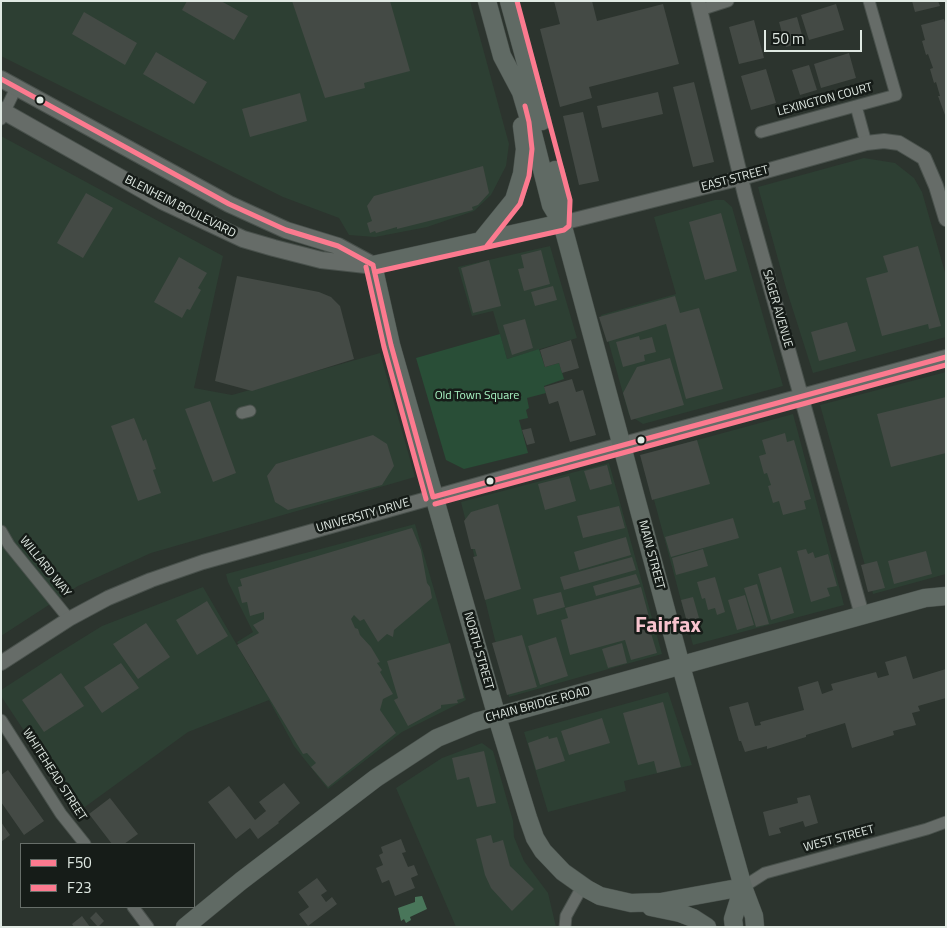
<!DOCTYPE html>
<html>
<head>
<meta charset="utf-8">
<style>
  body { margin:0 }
  #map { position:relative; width:947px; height:928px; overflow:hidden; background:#2c342e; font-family:"Titillium Web",sans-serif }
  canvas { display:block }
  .frame { position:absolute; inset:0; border:2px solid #e0e9e3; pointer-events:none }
  .legend { position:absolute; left:20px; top:843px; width:175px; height:65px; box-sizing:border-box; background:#161c18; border:1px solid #676e69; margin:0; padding:6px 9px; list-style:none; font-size:15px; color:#e0e9e3 }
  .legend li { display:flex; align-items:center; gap:10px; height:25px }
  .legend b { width:25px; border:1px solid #676e69 }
  .scale { position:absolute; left:764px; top:30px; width:98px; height:22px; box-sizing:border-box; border:2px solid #e0e9e3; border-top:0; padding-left:6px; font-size:15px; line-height:18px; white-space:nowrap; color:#e0e9e3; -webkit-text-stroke:4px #161c18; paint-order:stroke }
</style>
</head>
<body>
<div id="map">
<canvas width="947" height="928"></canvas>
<div class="frame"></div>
<ul class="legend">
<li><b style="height:6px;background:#fc7a8f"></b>F50</li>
<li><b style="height:6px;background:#fc7a8f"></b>F23</li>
</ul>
<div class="scale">50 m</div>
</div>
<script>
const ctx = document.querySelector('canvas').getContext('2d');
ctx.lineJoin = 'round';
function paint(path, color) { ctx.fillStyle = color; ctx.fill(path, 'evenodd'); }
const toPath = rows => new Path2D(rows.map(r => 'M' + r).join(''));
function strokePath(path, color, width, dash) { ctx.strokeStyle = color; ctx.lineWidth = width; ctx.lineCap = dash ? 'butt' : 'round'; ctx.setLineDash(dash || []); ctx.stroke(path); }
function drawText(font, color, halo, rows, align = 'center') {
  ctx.font = font + ' "Titillium Web",sans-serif'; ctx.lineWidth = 5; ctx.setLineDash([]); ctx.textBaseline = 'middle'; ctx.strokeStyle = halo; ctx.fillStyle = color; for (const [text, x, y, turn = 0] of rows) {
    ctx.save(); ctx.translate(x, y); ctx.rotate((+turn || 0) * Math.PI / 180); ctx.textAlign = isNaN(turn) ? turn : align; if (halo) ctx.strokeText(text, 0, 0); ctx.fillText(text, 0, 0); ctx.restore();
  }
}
paint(toPath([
  [1,1,470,1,509,144,506,166,491,195,474,211,427,227,375,237,349,235,339,218,283,197,1,56],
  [1,136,223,256,194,388,232,395,380,353,415,477,151,553,78,586,1,636],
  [864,158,895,163,914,178,922,192,946,276,946,337,813,373,786,288,758,187],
  [715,200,724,200,732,207,783,386,643,424,629,415,601,315,676,294,654,217],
  [550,246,577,338,507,359,493,311,472,316,458,267],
  [946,372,946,574,873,594,820,405],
  [793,414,844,605,693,645,642,455],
  [609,463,662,654,509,697,461,502],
  [415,524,466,700,402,732,328,789,294,746,269,700,188,732,78,812,1,696,1,690,52,657,102,626,203,587,265,693,237,642,253,632,228,582,226,574],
  [668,692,692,765,624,781,626,791,548,812,524,732],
  [482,743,493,751,513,821,514,837,524,861,548,893,556,927,456,927,396,788,442,758]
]), '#2d3f33');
paint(toPath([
  [500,334,507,359,539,349,545,367,559,363,564,379,544,386,546,393,527,398,529,408,526,410,528,418,519,420,528,453,464,469,446,460,416,358]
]), '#294e37');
paint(toPath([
  [422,896,427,909,410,917,411,920,406,923,404,919,401,921,398,908,415,902,415,897]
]), '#49765a');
paint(toPath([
  [187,1,221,1,248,16,234,40,182,10],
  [292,1,390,1,410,71,364,83,365,88,325,98],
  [554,1,592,1,597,21,663,4,679,64,589,87,592,98,560,107,540,29,560,24],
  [912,1,938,1,940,6,915,12],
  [836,4,844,30,809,40,801,15],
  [84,12,137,43,125,65,72,34],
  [797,17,804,42,786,47,779,22],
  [944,19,946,25,945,115,938,96,940,96,936,82,934,83,930,69,933,68,928,54,926,55,922,41,925,40,921,25],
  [754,20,764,58,739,64,729,27],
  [156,52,207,82,194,104,143,74],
  [849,53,856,78,821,88,814,64],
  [809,65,817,90,800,95,792,70],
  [766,69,776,103,751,110,741,76],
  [694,82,714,162,693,167,673,87],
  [658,92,663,114,602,128,597,106],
  [300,93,307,121,250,137,242,109],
  [583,112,599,181,579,185,563,116],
  [483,166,489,193,478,205,472,207,473,210,397,229,397,227,376,233,375,231,370,233,367,223,372,221,367,206,374,196],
  [86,193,113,208,83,258,57,243],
  [721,213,737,271,705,280,689,222],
  [918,246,941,326,929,329,928,324,882,336,866,278,888,272,883,256],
  [541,250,550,284,524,291,518,269,524,268,521,255],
  [179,257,207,273,198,288,201,290,190,310,187,309,182,318,154,302],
  [489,260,501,306,473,313,461,268],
  [237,276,319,292,331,297,340,306,354,359,252,391,215,381],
  [553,286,557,300,535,306,531,292],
  [675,296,680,313,699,308,723,389,686,399,666,324,607,342,599,317],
  [525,319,533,348,512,355,503,325],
  [847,322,856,351,819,361,811,332],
  [639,336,640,340,652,337,656,352,644,355,645,361,623,367,616,342],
  [571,340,579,368,562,373,559,363,545,367,540,350],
  [670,358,684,405,631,420,623,393,637,367],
  [572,379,576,392,583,390,596,435,570,442,558,401,549,404,544,387],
  [946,397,946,453,891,467,877,414],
  [210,401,236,473,213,482,185,409],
  [134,418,143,441,146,439,156,469,153,470,161,493,138,501,111,426],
  [531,428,535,443,527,445,522,430],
  [785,433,787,442,794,440,811,499,804,501,806,509,783,515,779,501,773,503,768,486,771,485,767,473,764,474,759,456,766,454,762,440],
  [373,435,387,444,394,466,382,485,288,510,275,502,267,476,276,464],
  [697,440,710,484,652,500,640,455],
  [607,465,612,484,590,490,584,471],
  [569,476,576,501,545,510,538,484],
  [498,504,521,589,485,600,473,557,477,556,475,549,471,549,464,521,471,512],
  [619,506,625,528,583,538,577,516],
  [733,518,739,538,671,557,665,537],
  [412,528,421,550,427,583,430,587,432,598,394,630,393,637,387,634,378,642,364,619,360,621,354,615,351,619,355,628,358,629,360,635,371,647,380,662,377,663,382,670,380,672,393,694,383,699,380,710,396,733,328,787,311,767,316,763,307,753,303,754,237,645,259,633,253,625,264,619,264,612,250,616,247,602,242,603,238,587,242,586,240,579],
  [626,537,631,555,579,570,574,552],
  [703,549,708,566,676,575,672,558],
  [806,549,808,554,813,552,815,558,828,554,837,586,827,588,830,596,811,602,797,551],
  [926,551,932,574,894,584,888,561],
  [632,557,636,570,564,590,560,577],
  [877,561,885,588,868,592,861,565],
  [781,567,794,613,771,620,758,574],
  [636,574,640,584,596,596,593,586],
  [715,577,725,612,717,615,715,608,708,610,705,598,702,599,697,582],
  [757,584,769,624,756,627,744,588],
  [641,587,653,632,651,633,657,653,631,660,625,640,570,655,561,620,568,618,565,608],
  [561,592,565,607,537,615,533,599],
  [745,595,754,625,737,630,728,600],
  [693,597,699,618,687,622,681,600],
  [207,601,228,636,197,655,176,620],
  [146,623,170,657,138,679,113,644],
  [522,635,537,687,507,695,492,643],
  [556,637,568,676,540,685,528,646],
  [450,643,464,698,457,700,458,703,441,705,441,708,408,726,394,700,398,698,387,661],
  [622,643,627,663,608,668,602,649],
  [906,656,913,679,946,669,946,698,918,706,920,711,912,713,916,725,893,731,894,735,852,748,845,723,806,735,806,737,767,749,767,746,745,752,741,741,739,741,729,707,748,702,755,726,761,725,760,722,804,710,798,687,818,681,822,694,833,690,831,684,876,672,878,678,889,675,885,662],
  [121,663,139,688,102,713,84,687],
  [61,673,84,706,44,732,22,700],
  [663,702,681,767,657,773,654,761,638,765,623,713],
  [602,718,610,743,569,755,561,731],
  [548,736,549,739,557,737,565,761,536,770,528,743],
  [484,751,496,803,477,807,469,777,457,780,452,758],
  [8,770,44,821,24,835,1,802,1,775],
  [284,783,300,803,278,822,279,823,258,839,250,828,236,839,208,802,229,786,255,820,266,811,259,802],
  [810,795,818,823,805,827,803,821,779,828,781,833,769,836,763,812,798,803,797,798],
  [110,798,138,834,124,844,112,844,89,814],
  [1,822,10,835,1,842],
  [491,835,493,843,503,840,510,866,534,889,512,911,491,888,485,875,476,839],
  [401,839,406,852,402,853,408,867,414,865,418,875,411,878,415,888,395,896,389,880,382,883,376,868,383,865,379,855,383,853,381,847],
  [317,878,327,891,321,895,326,902,332,897,337,904,308,926,299,914,309,907,298,892],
  [96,912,104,921,98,927,90,918],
  [82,916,90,927,74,927,72,924]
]), '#444a45');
const minor = toPath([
  [700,10,728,1],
  [856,106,866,143],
  [1,119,17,86],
  [761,132,896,95,869,1],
  [242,413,250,411],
  [1,531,9,545,69,619],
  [1,720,61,814,85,844],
  [743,887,765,873,927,829,946,822],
  [133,907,148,927],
  [565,927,566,916,582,887]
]);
const tertiary = toPath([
  [698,1,745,195,862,615],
  [562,223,741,178,866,143,884,141,899,143,924,158,936,186,946,219],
  [1,663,69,619,108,598,151,580,203,562,605,449,946,357]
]);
const secondary = toPath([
  [1,79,229,204,286,230,338,246,373,265],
  [1,110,162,201,243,239,274,248,321,260,366,265]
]);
const primary = toPath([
  [487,1,502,56,521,92,531,126,551,205,562,223,681,666,743,887,754,916,755,927],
  [509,1,542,121],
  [555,170,563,202,562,223],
  [562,223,373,265,391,345,497,717,528,818,535,838,543,851,563,872,587,889,600,896,631,903,661,902,743,887],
  [480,242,514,200,522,174,525,149,522,126],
  [651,907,680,913,693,918,707,927],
  [185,927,241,881,376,778,437,738,476,722,925,598,946,596],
  [734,927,733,919,743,887]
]);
strokePath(minor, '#49514c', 13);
strokePath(tertiary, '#49514c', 16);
strokePath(secondary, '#49514c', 18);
strokePath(primary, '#49514c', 19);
strokePath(minor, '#666c68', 11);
strokePath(tertiary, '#666c68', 14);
strokePath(secondary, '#666c68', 16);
strokePath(primary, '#606a64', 18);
strokePath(toPath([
  [1,79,229,204,286,230,338,246,373,265],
  [373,265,391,345,433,497],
  [433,497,946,357]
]), '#fc7a8f', 5);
strokePath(toPath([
  [486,247,520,204,529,176,532,149,529,122,525,106],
  [366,267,384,347,426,499],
  [375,272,564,230,569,226,570,200,517,1],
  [435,504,946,365]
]), '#fc7a8f', 5);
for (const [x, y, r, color] of [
  [40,100,4.5,"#e0e9e3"],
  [641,440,4.5,"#e0e9e3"],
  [490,481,4.5,"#e0e9e3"]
]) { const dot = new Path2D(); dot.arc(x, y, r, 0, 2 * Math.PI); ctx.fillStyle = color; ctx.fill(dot); strokePath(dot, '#161c18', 2); }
drawText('12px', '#e0e9e3', '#161c18', [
  ["LEXINGTON COURT",825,100,-15],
  ["EAST STREET",735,179,-15],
  ["BLENHEIM BOULEVARD",180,207,27],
  ["SAGER AVENUE",777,309,74],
  ["UNIVERSITY DRIVE",363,516,-16],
  ["MAIN STREET",651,555,75],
  ["WILLARD WAY",45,567,51],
  ["NORTH STREET",478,651,74],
  ["CHAIN BRIDGE ROAD",538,705,-15],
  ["WHITEHEAD STREET",54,775,57],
  ["WEST STREET",839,839,-15]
]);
drawText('12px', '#aaf6c5', '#161c18', [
  ["Old Town Square",477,396]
]);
drawText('bold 22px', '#f7c4ce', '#161c18', [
  ["Fairfax",668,627]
]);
</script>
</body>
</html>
